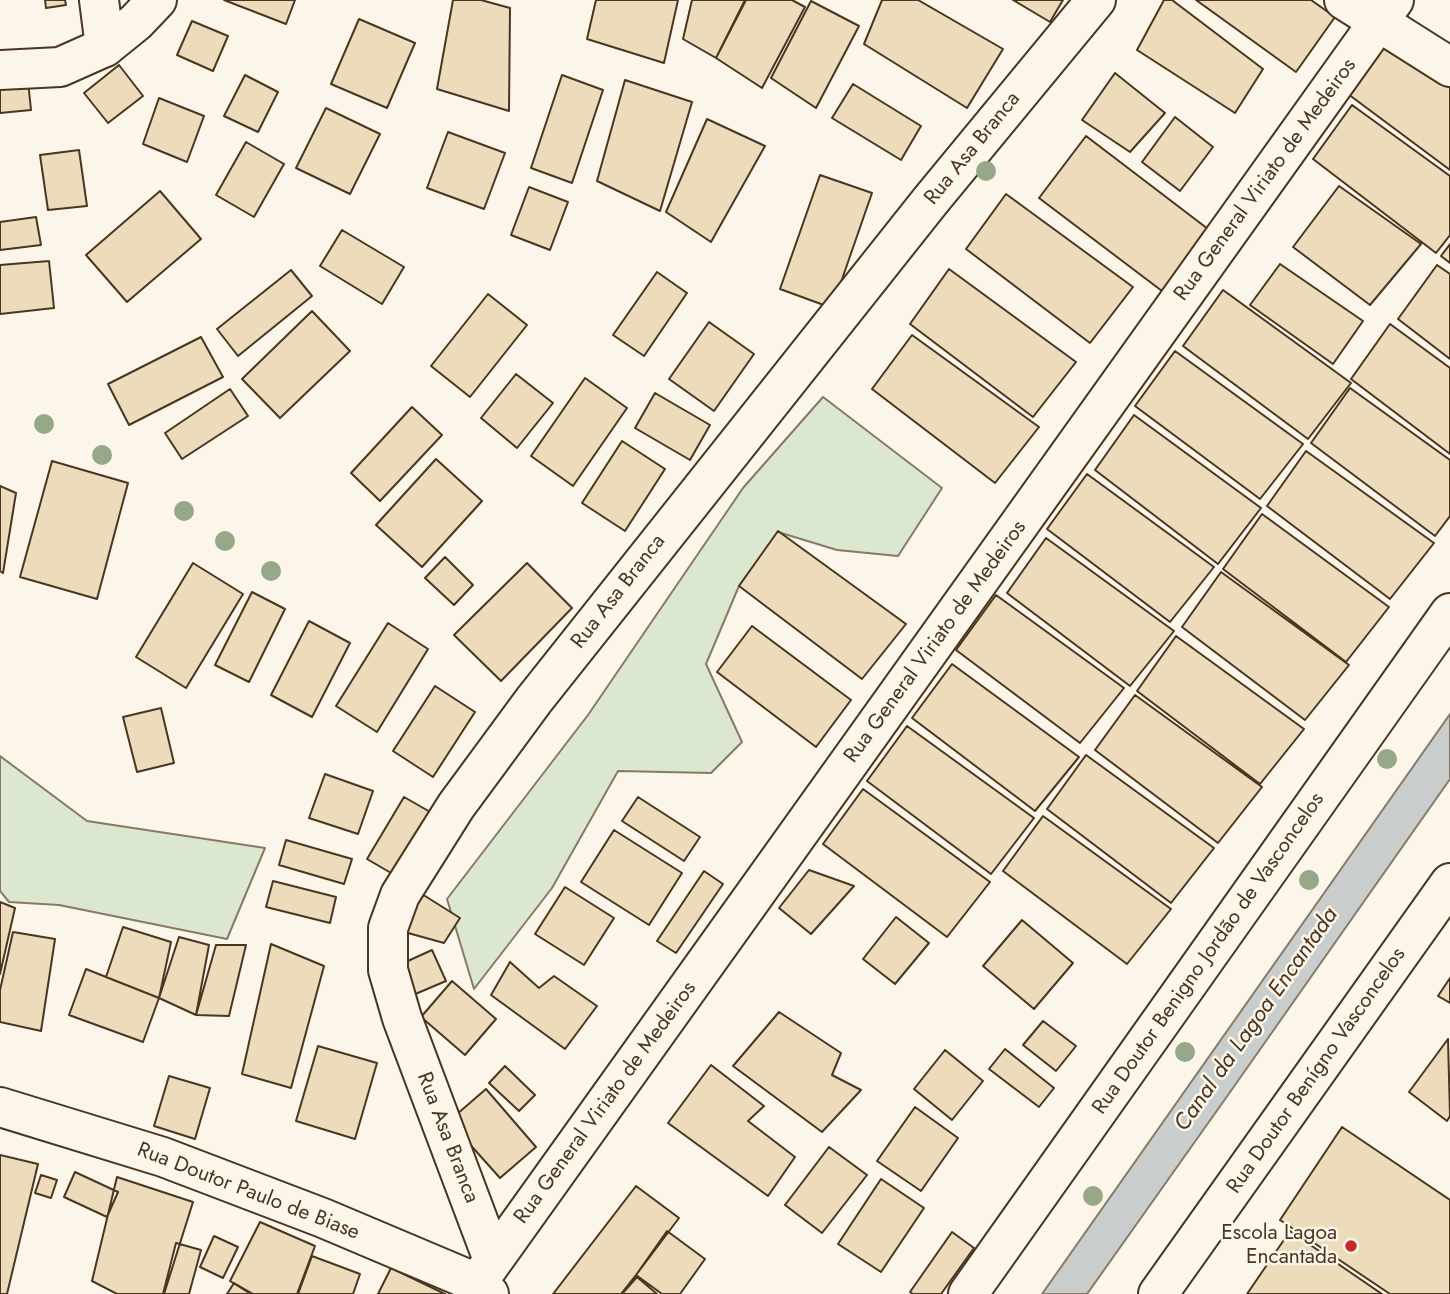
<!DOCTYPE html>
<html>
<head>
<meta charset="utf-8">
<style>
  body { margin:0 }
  canvas { display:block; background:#fbf6e9 }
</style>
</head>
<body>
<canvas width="1450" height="1294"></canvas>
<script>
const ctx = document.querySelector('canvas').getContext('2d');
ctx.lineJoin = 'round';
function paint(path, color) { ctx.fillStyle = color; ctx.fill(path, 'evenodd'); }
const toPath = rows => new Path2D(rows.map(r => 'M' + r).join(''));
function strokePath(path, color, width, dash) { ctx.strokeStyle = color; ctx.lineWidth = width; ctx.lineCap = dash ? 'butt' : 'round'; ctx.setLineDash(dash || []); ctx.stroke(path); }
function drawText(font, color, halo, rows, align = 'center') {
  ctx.font = font + ' Jost,sans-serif'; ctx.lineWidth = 5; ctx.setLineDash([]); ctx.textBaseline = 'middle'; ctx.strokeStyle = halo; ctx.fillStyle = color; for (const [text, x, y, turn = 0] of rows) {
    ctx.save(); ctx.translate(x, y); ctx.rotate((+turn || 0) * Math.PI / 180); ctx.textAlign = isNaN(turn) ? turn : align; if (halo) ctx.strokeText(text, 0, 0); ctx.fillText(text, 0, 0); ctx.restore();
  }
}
const green = toPath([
  [823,397,942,488,898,556,837,550,778,532,739,586,706,664,742,742,711,773,618,771,552,888,474,989,447,899,588,715,743,488,823,397],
  [0,756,87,821,265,848,227,939,59,905,9,902,0,891,0,756]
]);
paint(green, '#dce7d0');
strokePath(green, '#887966', 2);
const water = toPath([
  [1450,714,1450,779,1228,1095,1087,1294,1042,1294,1450,714]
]);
paint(water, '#c9cecd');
strokePath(water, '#887966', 2);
const building = toPath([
  [45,0,65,0,66,5,46,8,45,0],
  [224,0,295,0,286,24,224,0],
  [453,0,481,0,510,8,509,111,437,89,453,0],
  [596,0,678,0,664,63,587,39,596,0],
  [692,0,745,0,716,58,683,39,692,0],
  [746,0,792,0,805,7,762,88,716,58,746,0],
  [882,0,918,0,1003,49,967,108,864,44,882,0],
  [1013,0,1063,0,1050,22,1013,0],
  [1164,0,1172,0,1263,69,1235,113,1137,50,1164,0],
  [1196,0,1311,0,1335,17,1296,72,1196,0],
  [811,1,859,26,816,108,771,78,811,1],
  [359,19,415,43,387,108,331,84,359,19],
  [192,21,228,36,213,71,177,55,192,21],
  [1388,39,1450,84,1450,170,1348,94,1388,39],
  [119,65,143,96,108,123,84,93,119,65],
  [1115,73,1165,113,1130,152,1082,120,1115,73],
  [245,75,278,92,258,132,224,116,245,75],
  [562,75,603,90,572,183,531,168,562,75],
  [625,80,692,102,660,211,597,181,625,80],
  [28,81,31,110,0,113,0,84,28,81],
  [853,84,921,126,901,160,832,118,853,84],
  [159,98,204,116,187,162,143,144,159,98],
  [1352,105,1450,176,1450,235,1436,253,1313,159,1352,105],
  [326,108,380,134,350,194,296,168,326,108],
  [1175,117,1213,147,1180,191,1142,162,1175,117],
  [707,119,765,146,711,242,666,212,707,119],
  [448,132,505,153,484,209,427,188,448,132],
  [1086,136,1208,229,1162,291,1039,198,1086,136],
  [246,142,284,164,254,217,216,195,246,142],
  [79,150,87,206,48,210,40,155,79,150],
  [820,175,872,193,832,308,780,289,820,175],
  [1339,186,1421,244,1370,305,1293,247,1339,186],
  [529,187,568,202,550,250,511,235,529,187],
  [160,191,201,239,127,302,86,255,160,191],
  [1006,194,1133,287,1090,343,966,249,1006,194],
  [36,217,41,245,0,250,0,222,36,217],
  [342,230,404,267,382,304,320,266,342,230],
  [1450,244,1450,263,1441,256,1450,244],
  [49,261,54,308,0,314,0,265,49,261],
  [1280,264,1363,321,1333,364,1250,305,1280,264],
  [1437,265,1450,274,1450,359,1398,319,1437,265],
  [949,269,1076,362,1033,417,910,324,949,269],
  [291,270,312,296,238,356,217,329,291,270],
  [657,272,687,293,644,356,613,335,657,272],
  [1223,290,1351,383,1308,439,1183,346,1223,290],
  [488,294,527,325,470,397,431,366,488,294],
  [312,311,350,351,280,418,242,379,312,311],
  [709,322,754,354,714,411,669,379,709,322],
  [1390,324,1450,368,1450,454,1351,379,1390,324],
  [912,335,1039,427,995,483,872,389,912,335],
  [201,337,223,377,129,425,108,384,201,337],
  [1175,351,1303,444,1260,499,1135,406,1175,351],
  [516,374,553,403,517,448,481,418,516,374],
  [585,378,627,408,573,486,531,456,585,378],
  [1350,388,1450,460,1450,516,1435,536,1311,443,1350,388],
  [230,389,248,416,182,459,165,433,230,389],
  [655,393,710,425,690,460,635,428,655,393],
  [412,407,442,435,380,501,351,473,412,407],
  [1134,415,1261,508,1218,564,1095,470,1134,415],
  [622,441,665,469,625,531,582,503,622,441],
  [1306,451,1434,543,1390,599,1267,506,1306,451],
  [436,459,482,501,422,567,376,525,436,459],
  [52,461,128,483,97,599,20,577,52,461],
  [1087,474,1214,567,1170,622,1047,529,1087,474],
  [0,486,16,493,3,573,0,571,0,486],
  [1262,514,1389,607,1346,662,1223,569,1262,514],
  [778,531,906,624,862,679,739,586,778,531],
  [1046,538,1174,631,1130,686,1007,593,1046,538],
  [445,557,473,585,454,605,425,578,445,557],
  [193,563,243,594,186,688,136,657,193,563],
  [527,563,572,608,501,681,454,635,527,563],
  [1221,572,1349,665,1305,720,1182,627,1221,572],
  [252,592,285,609,249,682,215,665,252,592],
  [996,595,1124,688,1080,743,956,650,996,595],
  [309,621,350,643,312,717,271,695,309,621],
  [388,623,428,649,377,732,336,706,388,623],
  [752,626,851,700,816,747,717,672,752,626],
  [1176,636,1304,729,1260,784,1137,691,1176,636],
  [952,664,1079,757,1035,811,912,718,952,664],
  [435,686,475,712,433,777,393,751,435,686],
  [1135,695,1262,787,1218,843,1095,750,1135,695],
  [161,708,174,763,137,772,123,717,161,708],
  [907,726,1034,818,991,874,867,781,907,726],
  [1086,755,1214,848,1171,903,1047,809,1086,755],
  [325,774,373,791,358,834,309,818,325,774],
  [863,789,990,882,947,937,823,844,863,789],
  [404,797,439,817,403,880,367,859,404,797],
  [638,797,700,837,684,861,622,821,638,797],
  [1043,816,1171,909,1127,964,1003,871,1043,816],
  [614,830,682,873,649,925,581,882,614,830],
  [286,840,352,859,344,884,279,865,286,840],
  [809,870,854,886,811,934,779,908,809,870],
  [704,871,723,884,676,953,657,941,704,871],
  [273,881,336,897,330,923,266,907,273,881],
  [565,887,614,918,584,965,535,934,565,887],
  [414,889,460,918,444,943,390,928,414,889],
  [0,902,15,908,0,974,0,902],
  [896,917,929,943,895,984,863,959,896,917],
  [1022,920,1073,963,1034,1009,983,966,1022,920],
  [123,927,171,942,159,998,106,977,123,927],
  [13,932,55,939,41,1031,0,1022,0,990,13,932],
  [179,937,209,945,196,1015,159,998,179,937],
  [271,944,324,966,291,1088,242,1074,271,944],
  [216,945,246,945,229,1016,196,1015,216,945],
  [432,950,446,981,413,995,399,965,432,950],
  [510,962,539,988,554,976,597,1006,565,1049,491,995,510,962],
  [86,969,159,998,143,1042,69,1015,86,969],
  [1450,978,1450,1003,1438,996,1450,978],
  [452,981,496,1019,465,1055,421,1017,452,981],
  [779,1012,841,1053,832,1075,861,1090,822,1132,733,1066,779,1012],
  [1043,1021,1076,1046,1056,1071,1023,1045,1043,1021],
  [1448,1039,1450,1116,1447,1121,1409,1092,1448,1039],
  [318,1046,377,1063,355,1139,296,1121,318,1046],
  [1005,1049,1054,1088,1039,1107,989,1069,1005,1049],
  [945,1050,983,1081,952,1120,914,1089,945,1050],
  [711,1065,764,1106,748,1121,795,1157,768,1196,668,1123,711,1065],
  [505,1066,535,1095,519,1111,489,1083,505,1066],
  [169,1076,210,1088,195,1139,154,1126,169,1076],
  [486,1089,536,1147,500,1178,449,1121,486,1089],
  [915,1107,958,1138,921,1191,877,1161,915,1107],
  [1342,1127,1450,1200,1450,1294,1390,1294,1280,1220,1342,1127],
  [829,1147,867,1175,822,1233,785,1205,829,1147],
  [0,1155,38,1164,7,1294,0,1294,0,1155],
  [75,1172,118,1192,107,1217,64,1197,75,1172],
  [41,1175,57,1180,51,1198,35,1193,41,1175],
  [117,1177,193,1202,164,1294,117,1294,92,1281,117,1177],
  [881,1179,924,1208,881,1272,838,1244,881,1179],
  [636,1186,679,1218,636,1275,621,1294,553,1294,636,1186],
  [260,1222,315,1246,297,1294,251,1294,230,1281,260,1222],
  [667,1231,705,1259,680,1294,662,1294,636,1275,667,1231],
  [1290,1231,1382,1294,1247,1294,1290,1231],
  [952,1232,974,1248,941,1294,913,1294,910,1292,952,1232],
  [214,1236,238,1247,223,1278,200,1267,214,1236],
  [176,1243,201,1250,189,1294,163,1294,176,1243],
  [312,1256,360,1274,353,1294,298,1294,312,1256],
  [391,1268,445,1294,378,1294,391,1268],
  [637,1277,657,1294,622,1294,637,1277],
  [234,1283,253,1294,227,1294,234,1283]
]);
paint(building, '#ecdcbc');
strokePath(building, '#4a3520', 2);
const street = toPath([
  [1344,0,1450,67],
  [105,47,136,22,157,0],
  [0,1107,163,1157,323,1218,477,1283,489,1294],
  [493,1260,402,1018,388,970,388,928,400,895,456,806,534,700,931,200,1096,0],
  [477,1283,1394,0]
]);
const secondary = toPath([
  [0,70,60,67,105,47,99,0],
  [968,1294,1450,613],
  [1158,1294,1450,883]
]);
strokePath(street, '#4a3520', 42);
strokePath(secondary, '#4a3520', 42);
strokePath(street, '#fbf6e9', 38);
strokePath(secondary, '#fbf6e9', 38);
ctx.fillStyle = '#96a887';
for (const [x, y] of [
  [986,171],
  [44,424],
  [102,455],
  [184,511],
  [225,541],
  [271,571],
  [1387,759],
  [1309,880],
  [1185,1052],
  [1093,1196]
]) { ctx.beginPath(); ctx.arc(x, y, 10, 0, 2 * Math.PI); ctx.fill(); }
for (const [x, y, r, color] of [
  [1351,1246,7,"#c62828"]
]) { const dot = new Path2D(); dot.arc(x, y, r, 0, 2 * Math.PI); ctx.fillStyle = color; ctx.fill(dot); strokePath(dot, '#fbf6e9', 2.5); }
drawText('21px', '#4a3520', '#fbf6e9', [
  ["Rua Asa Branca",973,149,-51],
  ["Rua General Viriato de Medeiros",1266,180,-54],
  ["Rua Asa Branca",619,592,-52],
  ["Rua General Viriato de Medeiros",936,642,-54],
  ["Rua Doutor Benigno Jordão de Vasconcelos",1209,954,-55],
  ["Rua Doutor Benígno Vasconcelos",1317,1071,-55],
  ["Rua General Viriato de Medeiros",606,1103,-54],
  ["Rua Asa Branca",447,1138,69],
  ["Rua Doutor Paulo de Biase",248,1192,21]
]);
drawText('21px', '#4a3520', '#fbf6e9', [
  ["Escola Lagoa",1337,1234],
  ["Encantada",1337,1258]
], 'right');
drawText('italic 23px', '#4a3520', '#fbf6e9', [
  ["Canal da Lagoa Encantada",1257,1020,-55]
]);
</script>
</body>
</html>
